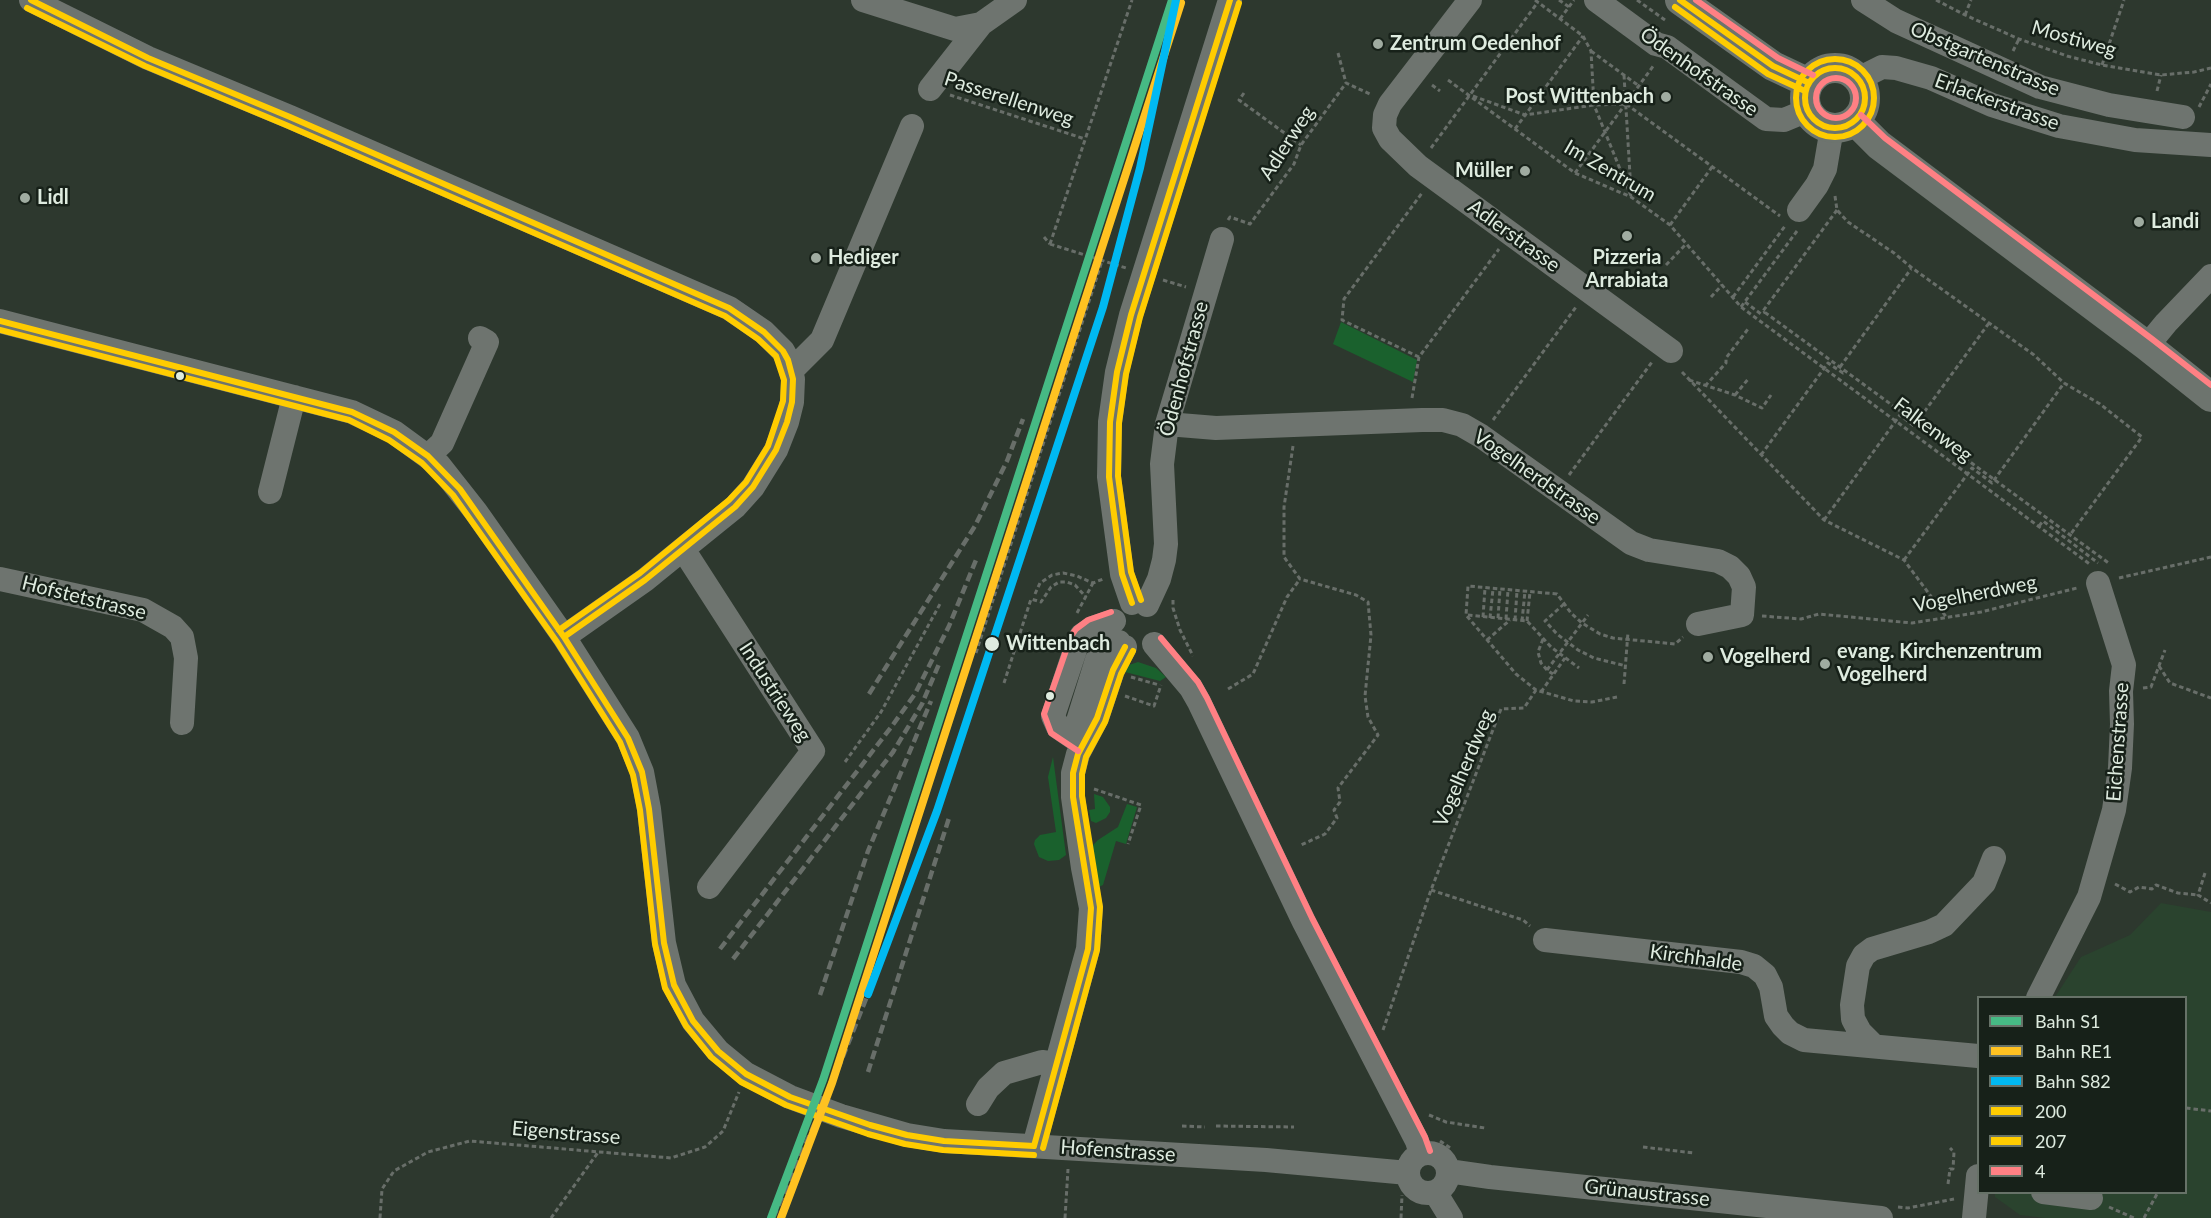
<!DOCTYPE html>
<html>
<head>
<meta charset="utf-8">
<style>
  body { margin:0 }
  #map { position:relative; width:2211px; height:1218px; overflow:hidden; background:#2d382e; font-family:Lato,sans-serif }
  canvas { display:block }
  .legend { position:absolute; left:1977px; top:996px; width:210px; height:198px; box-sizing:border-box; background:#172119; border:2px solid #677268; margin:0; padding:8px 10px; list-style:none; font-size:18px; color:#deebdf }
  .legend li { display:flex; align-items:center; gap:12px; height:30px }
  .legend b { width:30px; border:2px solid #677268 }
</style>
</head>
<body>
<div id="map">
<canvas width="2211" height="1218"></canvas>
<ul class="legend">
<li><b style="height:8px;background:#46ba84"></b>Bahn S1</li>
<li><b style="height:8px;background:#ffc221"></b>Bahn RE1</li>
<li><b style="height:8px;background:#00b9f2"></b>Bahn S82</li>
<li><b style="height:8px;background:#fc0"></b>200</li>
<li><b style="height:8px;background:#fc0"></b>207</li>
<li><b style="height:8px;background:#ff8084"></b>4</li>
</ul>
</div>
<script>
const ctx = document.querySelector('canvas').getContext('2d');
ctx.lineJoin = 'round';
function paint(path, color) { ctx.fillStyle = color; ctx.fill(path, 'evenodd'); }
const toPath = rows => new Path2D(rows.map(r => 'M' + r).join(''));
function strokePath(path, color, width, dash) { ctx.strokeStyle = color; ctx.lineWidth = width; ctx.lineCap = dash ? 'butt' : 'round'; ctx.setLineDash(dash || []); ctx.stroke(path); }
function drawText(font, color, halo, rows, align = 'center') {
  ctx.font = font + ' Lato,sans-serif'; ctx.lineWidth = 5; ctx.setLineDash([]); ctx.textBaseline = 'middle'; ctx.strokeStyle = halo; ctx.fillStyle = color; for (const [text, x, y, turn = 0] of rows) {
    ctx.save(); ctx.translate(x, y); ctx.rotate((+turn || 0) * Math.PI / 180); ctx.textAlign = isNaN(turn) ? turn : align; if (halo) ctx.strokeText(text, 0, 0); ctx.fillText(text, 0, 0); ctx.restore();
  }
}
paint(toPath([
  [2161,903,2211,912,2211,1218,2045,1218,2020,1215,1995,1197,1995,1192,2186,1192,2186,998,2055,997,2081,957,2130,935]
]), '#2a432e');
paint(toPath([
  [1341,322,1417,360,1413,382,1333,344],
  [1138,662,1156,668,1166,677,1160,681,1125,672,1129,665],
  [1053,757,1066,855,1059,860,1048,861,1039,857,1034,844,1035,840,1040,835,1056,832,1048,777],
  [1094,794,1103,797,1110,807,1110,812,1106,818,1096,823,1091,821,1089,810,1095,809],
  [1127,804,1137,807,1126,844,1116,841,1103,885,1096,888,1092,846,1098,840,1118,827]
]), '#1a612d');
strokePath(toPath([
  [1535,0,1583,36,1591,51,1594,105,1631,196],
  [1559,0,1569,7],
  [1637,0,1665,20],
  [1936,0,1965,15,2019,39,2067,56,2102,65,2161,75,2194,72,2211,68],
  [1965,15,1971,0],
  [1560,19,1574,0],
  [1591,51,1639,86],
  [2013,51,2019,39],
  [1338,53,1346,83],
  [2102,65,2124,0],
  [1624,75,1631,192],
  [1448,80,1575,173,1631,197,1670,225,1741,307,2091,565],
  [1432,85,1440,91],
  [2157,91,2161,75],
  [1244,93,1239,100,1301,145],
  [950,95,1085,139],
  [1473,96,1525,115,1594,105,1626,104,1780,216],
  [2199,107,2211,84],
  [1515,129,1583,36],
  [1431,148,1538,2],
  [1575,173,1654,65],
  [1835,196,1837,210,1848,222,1894,253,1912,268,2034,355,2064,383,2100,404,2142,437,2070,535],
  [1837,210,1763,311,2110,564],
  [1228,220,1230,217,1250,224,1294,164,1301,145,1346,83,1372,95],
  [1670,225,1712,167],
  [1044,237,1050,244],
  [1050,244,1132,0],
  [1050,244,1126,268],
  [1666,265,1686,244],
  [1163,280,1186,287],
  [1711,297,1722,285],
  [1733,297,1785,226],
  [1745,302,1761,314,1765,312],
  [1741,307,1797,231],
  [1419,357,1342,320,1344,299,1422,193],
  [1840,367,1911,269],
  [1682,372,1824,520,1904,560,1947,618],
  [1689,380,1735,395,1762,408,1771,395],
  [1705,386,1726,363,1726,358,1748,329],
  [1735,395,1749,378],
  [1412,398,1419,357,1499,249],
  [1493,420,1576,307],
  [1293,446,1284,507,1284,557,1300,579,1356,595,1368,602,1371,635,1365,696,1368,717,1378,735,1338,788,1340,802,1334,810,1337,818,1325,834,1301,845],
  [1761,455,1828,363,1843,373,1846,371],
  [1569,475,1652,362],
  [1824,520,1900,415,1914,426,1989,323],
  [2039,526,2043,521,2098,563],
  [1904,560,1972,468,1992,483,2064,383],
  [2119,578,2211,557],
  [1035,594,1040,583,1052,575,1063,573,1077,576,1093,583,1103,579],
  [1173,600,1173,608,1180,630,1193,656],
  [1564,604,1545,621,1557,634,1578,650,1594,658,1626,666],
  [1077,613,1093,583],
  [1468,615,1527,621,1551,647,1579,668],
  [1762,616,1801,619,1819,614,1912,623,1981,612,2077,588],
  [1483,617,1485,588],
  [1490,618,1493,589],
  [1498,618,1500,589],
  [1506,619,1508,590],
  [1515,620,1517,591],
  [1522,621,1525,591],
  [1527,621,1530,592],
  [1027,633,1057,643],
  [1543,639,1538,652,1541,663,1547,670,1553,674],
  [1487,640,1510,620],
  [976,653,1102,261],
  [2159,666,2170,683,2211,698],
  [1547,670,1588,615],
  [1131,677,1159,685],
  [1004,683,1031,599,1041,602,1051,587,1059,582,1067,582,1075,585,1086,597],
  [1624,684,1628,632],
  [2143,688,2151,687,2165,650],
  [1228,689,1253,674,1287,597,1300,579],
  [1541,692,1565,658],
  [1125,696,1154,706,1161,685],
  [1617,697,1592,702,1574,701,1536,690,1516,674,1466,615,1468,586,1557,594,1571,613,1582,623,1600,634,1613,638,1675,644,1683,637],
  [845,762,881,712,940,604],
  [1094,789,1141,805,1128,844],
  [2205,873,2198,895,2211,903],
  [2115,884,2130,892,2139,887,2152,889,2156,885,2178,893,2198,895],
  [1431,890,1523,920,1530,926],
  [1383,1030,1431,890,1501,709,1524,708,1536,690],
  [2186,1108,2211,1111],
  [1429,1115,1446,1122,1485,1128],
  [1182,1126,1205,1127],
  [1216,1126,1294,1127],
  [1440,1141,1452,1149],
  [1643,1147,1694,1153],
  [1948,1184,1950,1169,1953,1169,1954,1152,1950,1148],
  [1898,1207,1908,1208,1954,1199],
  [2109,1207,2134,1218],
  [380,1218,382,1189,394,1171,428,1152,470,1141,671,1158,705,1147,723,1131,739,1092],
  [551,1218,599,1151],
  [1065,1218,1068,1169],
  [1401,1218,1402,1195],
  [2144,1218,2158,1192]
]), '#686e69', 3, [4.5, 3]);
strokePath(toPath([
  [31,0,148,58,290,117,729,308,764,332,783,351,788,360,793,379,792,402,787,422,776,450,753,487,735,507,683,549,645,580,564,637],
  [863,0,955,29,981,24],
  [1470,0,1390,104,1385,115,1384,128,1390,139,1418,166,1671,351],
  [1596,0,1656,44,1667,47,1766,119,1784,120,1808,110],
  [1863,0,1896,21,2040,87,2109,105,2183,117],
  [1858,79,1882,67,1896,68,1931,78,1992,105,2059,126,2135,140,2211,145],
  [930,89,981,24,1015,0],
  [1799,210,1817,185,1825,169,1832,128],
  [0,321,352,412,394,432,439,465,476,512,564,637,628,738,642,772,649,809,664,943,674,985,693,1021,718,1051,746,1074,790,1097,841,1116,907,1135,944,1141,1266,1160,1408,1173],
  [2147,346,2166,323,2211,276],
  [792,370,822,340,912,126],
  [1167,424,1216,428,1422,420,1443,420,1462,425,1481,436,1631,543,1649,550,1718,561,1730,567,1739,576,1744,587,1742,615,1698,624],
  [428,456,442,443,487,342,480,338],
  [270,492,294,397],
  [683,549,813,751,709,887],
  [0,579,143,610,173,627,182,637,186,658,182,723],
  [1132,603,1122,574,1109,477,1110,422,1117,372,1131,315,1230,0],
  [1147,605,1159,579,1164,560,1166,544,1162,464,1167,424,1222,239],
  [1154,644,1191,688,1199,702,1304,922,1417,1141,1421,1154],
  [1073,737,1097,660,1105,650,1119,642],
  [1083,744,1058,727,1053,716,1078,641,1082,635,1093,628,1114,621],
  [1545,940,1741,962,1754,966,1765,975,1771,987,1776,1016,1783,1026,1790,1033,1804,1040,1978,1056],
  [2038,998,2089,897,2114,810,2120,768,2122,724,2121,691,2124,665,2098,583],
  [1874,1046,1860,1032,1853,1019,1852,1005,1858,966,1864,955,1872,949,1929,932,1944,925,1984,883,1994,858],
  [978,1104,988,1088,1004,1073,1042,1062,1056,1064],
  [1034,1146,1088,949,1091,908,1083,868,1073,797,1073,773,1078,754,1097,718,1113,670,1125,647],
  '1408 1173a20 20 0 1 1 40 0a20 20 0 1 1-40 0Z',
  [1448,1171,1490,1177,1881,1218],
  [1435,1192,1451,1218],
  [2043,1192,2091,1198],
  [1974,1218,1978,1176]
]), '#6e746f', 24);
strokePath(toPath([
  [1680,0,1773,66,1809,83],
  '1805 98a30 30 0 1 1 60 0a30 30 0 1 1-60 0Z',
  [1855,121,1879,145,2147,346,2211,397]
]), '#6d746e', 30);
strokePath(toPath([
  [869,694,975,526,1007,461,1023,419],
  [720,949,892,726,915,694,949,626,976,560],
  [733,959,893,752,922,704,939,664],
  [820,995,868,851,931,701],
  [868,1072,949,818],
  [773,1218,832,1084,868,994]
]), '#686e69', 4.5, [9, 4.5]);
strokePath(toPath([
  [31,0,148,58,290,117,729,308,764,332,783,351,788,360,793,379,792,402,787,422,776,450,753,487,735,507,645,580,564,637],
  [1680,0,1773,66,1809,83],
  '1805 98a30 30 0 1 1 60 0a30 30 0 1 1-60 0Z',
  [0,321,352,412,394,432,428,456,460,489,564,637,628,738,642,772,649,809,664,943,674,985,693,1021,718,1051,746,1074,790,1097,870,1125,907,1135,944,1141,1034,1146],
  [1132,603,1122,574,1109,477,1110,422,1117,372,1131,315,1230,0],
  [1034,1146,1088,949,1091,908,1073,797,1073,773,1078,754,1097,718,1113,670,1125,647]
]), '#fc0', 6);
strokePath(toPath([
  [1675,7,1768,74,1805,91],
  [27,8,145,66,286,125,725,316,758,339,776,356,784,380,783,401,768,446,746,482,729,500,640,573,559,630],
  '1796 98a39 39 0 1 1 78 0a39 39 0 1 1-78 0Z',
  [0,330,349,420,389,440,422,463,453,495,557,642,620,742,633,775,640,810,655,944,665,988,686,1026,711,1057,741,1082,786,1105,868,1134,905,1144,943,1150,1034,1155],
  [1141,600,1131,572,1118,476,1119,423,1126,374,1140,317,1239,3],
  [1043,1148,1097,950,1100,907,1082,796,1082,774,1086,757,1105,722,1121,674,1133,651]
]), '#fc0', 6);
strokePath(toPath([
  [1696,0,1778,58,1813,75],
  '1816 98a20 20 0 1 1 40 0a20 20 0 1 1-40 0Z',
  [1861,115,1885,138,2152,339,2211,385],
  [1161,638,1198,682,1207,698,1312,918,1425,1137,1430,1151],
  [1078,751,1051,733,1044,714,1071,636,1076,629,1088,620,1111,612]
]), '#ff8084', 6);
strokePath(toPath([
  [771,1218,823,1080,1172,0]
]), '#46ba84', 8);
strokePath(toPath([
  [781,1218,832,1083,1181,3]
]), '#ffc221', 8);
strokePath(toPath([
  [868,994,937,811,1103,307,1140,168,1176,0]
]), '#00b9f2', 8);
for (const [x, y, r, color] of [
  [1378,44,6,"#a0aca1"],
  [1666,97,6,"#a0aca1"],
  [1525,171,6,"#a0aca1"],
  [25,198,6,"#a0aca1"],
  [2139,222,6,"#a0aca1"],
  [1627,236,6,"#a0aca1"],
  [816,258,6,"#a0aca1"],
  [180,376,5,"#deebdf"],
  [992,644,8,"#deebdf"],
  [1708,657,6,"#a0aca1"],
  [1825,664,6,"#a0aca1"],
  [1050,696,5,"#deebdf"]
]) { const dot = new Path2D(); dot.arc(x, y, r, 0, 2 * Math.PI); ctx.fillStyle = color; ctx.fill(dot); strokePath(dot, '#172119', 2); }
drawText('20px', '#deebdf', '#172119', [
  ["Mostiweg",2074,39,16],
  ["Obstgartenstrasse",1985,59,23],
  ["Ödenhofstrasse",1699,72,35],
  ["Passerellenweg",1009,99,18],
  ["Erlackerstrasse",1997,102,20],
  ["Adlerweg",1287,143,-57],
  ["Im Zentrum",1610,171,30],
  ["Adlerstrasse",1514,236,36],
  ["Ödenhofstrasse",1184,369,-75],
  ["Falkenweg",1933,430,37],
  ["Vogelherdstrasse",1537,477,35],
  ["Vogelherdweg",1975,594,-11],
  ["Hofstetstrasse",84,598,14],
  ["Industrieweg",775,692,57],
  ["Eichenstrasse",2118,742,-86],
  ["Vogelherdweg",1464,768,-67],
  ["Kirchhalde",1696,958,8],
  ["Eigenstrasse",566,1133,5],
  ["Hofenstrasse",1118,1151,4],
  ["Grünaustrasse",1647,1193,6]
]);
drawText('bold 20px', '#deebdf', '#172119', [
  ["Zentrum Oedenhof",1390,44],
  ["Post Wittenbach",1654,97,"right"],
  ["Müller",1513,171,"right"],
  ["Lidl",37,198],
  ["Landi",2151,222],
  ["Hediger",828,258],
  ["Pizzeria",1627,258,"center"],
  ["Arrabiata",1627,281,"center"],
  ["evang. Kirchenzentrum",1837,652],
  ["Vogelherd",1837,675],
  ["Vogelherd",1720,657]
], 'left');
drawText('bold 20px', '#deebdf', '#172119', [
  ["Wittenbach",1006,644]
], 'left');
</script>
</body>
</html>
